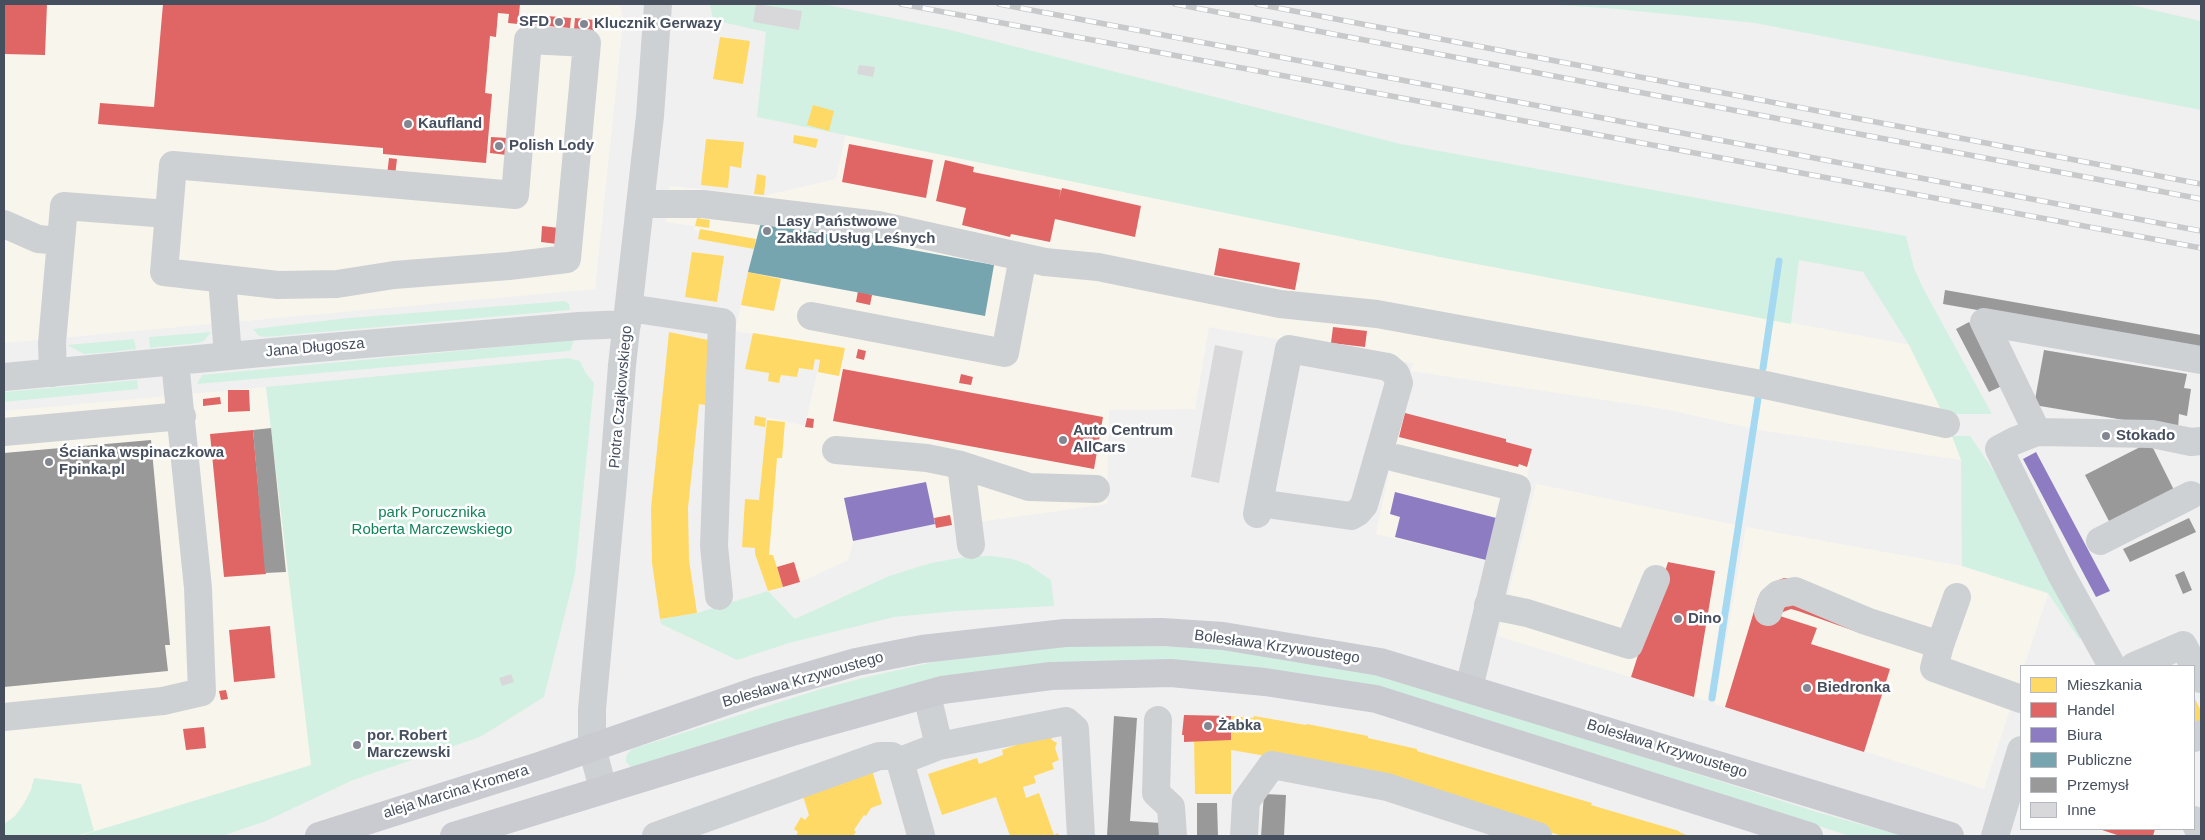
<!DOCTYPE html>
<html>
<head>
<meta charset="utf-8">
<style>
  body { margin:0 }
  #map { position:relative; width:2205px; height:840px; overflow:hidden; background:#f1f0f0; font-family:Arial,sans-serif }
  canvas { display:block }
  .frame { position:absolute; inset:0; border:5px solid #464f5e; pointer-events:none }
  .legend { position:absolute; left:2020px; top:665px; width:175px; height:165px; box-sizing:border-box; background:#fff; border:1px solid #b5b9bf; margin:0; padding:6px 9px; list-style:none; font-size:15px; color:#464f5e }
  .legend li { display:flex; align-items:center; gap:10px; height:25px }
  .legend b { width:25px; border:1px solid #b5b9bf }
</style>
</head>
<body>
<div id="map">
<canvas width="2205" height="840"></canvas>
<div class="frame"></div>
<ul class="legend">
<li><b style="height:14px;background:#ffd966"></b>Mieszkania</li>
<li><b style="height:14px;background:#e06666"></b>Handel</li>
<li><b style="height:14px;background:#8e7cc3"></b>Biura</li>
<li><b style="height:14px;background:#76a5af"></b>Publiczne</li>
<li><b style="height:14px;background:#999"></b>Przemysł</li>
<li><b style="height:14px;background:#d8d8db"></b>Inne</li>
</ul>
</div>
<script>
const ctx = document.querySelector('canvas').getContext('2d');
ctx.lineJoin = 'round';
function paint(path, color) { ctx.fillStyle = color; ctx.fill(path, 'evenodd'); }
const toPath = rows => new Path2D(rows.map(r => 'M' + r).join(''));
function strokePath(path, color, width, dash) { ctx.strokeStyle = color; ctx.lineWidth = width; ctx.lineCap = dash ? 'butt' : 'round'; ctx.setLineDash(dash || []); ctx.stroke(path); }
function drawText(font, color, halo, rows, align = 'center') {
  ctx.font = font + ' Arial,sans-serif'; ctx.lineWidth = 5; ctx.setLineDash([]); ctx.textBaseline = 'middle'; ctx.strokeStyle = halo; ctx.fillStyle = color; for (const [text, x, y, turn = 0] of rows) {
    ctx.save(); ctx.translate(x, y); ctx.rotate((+turn || 0) * Math.PI / 180); ctx.textAlign = isNaN(turn) ? turn : align; if (halo) ctx.strokeText(text, 0, 0); ctx.fillText(text, 0, 0); ctx.restore();
  }
}
paint(toPath([
  [4,4,620,4,623,22,595,289,4,343],
  [846,134,1440,257,1910,345,1943,414,1961,460,1759,430,1664,409,1411,371,1413,363,1209,327,1195,409,1109,410,1107,504,936,528,934,524,853,541,848,560,807,579,768,591,755,554,767,417,805,426,820,360,818,372,839,376,845,349,735,331,756,239,700,229,700,231,694,230,695,226,666,222,670,186,763,196,836,179],
  [266,387,312,765,80,836,4,836,4,411],
  [1402,413,1506,439,1506,442,1532,449,1519,524,1494,562,1376,534],
  [1536,484,1736,525,1707,701,1498,636],
  [1746,527,1962,566,2048,594,2024,666,2021,666,2021,675,1984,789,1715,704]
]), '#f8f6ec');
paint(toPath([
  [710,4,823,4,946,29,1401,144,1906,236,1914,268,1924,290,1992,414,1943,414,1909,345,1863,272,1799,260,1791,324,1440,257,757,117,766,32,713,20],
  [1543,4,2127,4,2201,21,2201,110,1755,23,1617,9],
  [565,301,569,304,570,310,266,337,259,336,253,329,348,318],
  [211,332,204,341,198,343,150,348,149,337],
  [134,339,136,349,111,352,84,354,67,345],
  [574,340,570,351,197,384,202,375],
  [568,358,580,361,585,372,594,383,575,574,544,697,480,737,353,780,266,821,222,836,79,836,311,765,266,387],
  [137,380,138,389,4,402,4,392],
  [1952,436,1970,436,2001,481,2085,636,2079,639,2048,593,1962,566,1961,460],
  [970,556,991,556,1013,559,1029,565,1051,580,1054,606,956,611,894,617,789,643,737,660,661,624,660,619,697,613,768,591,795,619,889,576,931,563],
  [1106,645,1216,648,1376,675,1455,697,1820,813,1904,836,1850,836,1505,726,1125,661,632,768,626,762,626,756,632,749,821,689,867,677,951,658,1048,647],
  [34,778,81,784,94,831,76,836,4,836,4,824,15,816,23,805,31,790]
]), '#d3f1e2');
paint(toPath([
  [720,37,750,41,743,84,713,79],
  [813,105,834,111,829,131,807,125],
  [794,135,818,139,816,148,793,143],
  [706,139,744,142,741,168,730,166,728,188,701,185],
  [757,174,766,176,764,195,754,194],
  [697,218,710,220,709,228,695,226],
  [700,229,756,239,754,249,698,239],
  [692,252,724,256,717,302,685,297],
  [748,272,781,279,774,311,741,305],
  [669,332,713,341,705,405,699,404,688,508,689,560,697,613,660,619,652,563,651,508],
  [753,333,845,348,839,376,818,372,820,360,815,359,813,370,799,368,797,377,781,375,779,383,768,381,769,373,745,369],
  [755,416,766,418,765,427,754,425],
  [767,420,785,422,782,458,777,458,769,555,773,555,783,587,768,591,755,554,755,548,742,547,745,499,759,500],
  [2194,697,2201,711,2201,725,2194,729],
  [1231,716,1253,718,1254,716,1306,725,1307,724,1368,736,1368,738,1417,749,1417,751,1585,801,1592,803,1591,805,1679,831,1679,832,1689,836,1563,836,1272,757,1231,750,1231,794,1195,794,1194,740,1231,740],
  [1050,733,1052,740,1057,743,1055,748,1059,760,1052,763,1054,769,1034,776,1036,783,1023,787,1026,798,1039,793,1054,835,1058,833,1059,836,1010,836,996,797,942,815,928,774,977,758,979,764,1003,755,1002,750],
  [872,770,882,804,871,808,866,816,864,815,854,830,856,832,853,836,796,836,798,832,794,829,801,817,805,820,809,815,802,793]
]), '#ffd966');
paint(toPath([
  [4,4,47,4,45,55,4,54],
  [163,4,520,4,518,24,508,23,509,14,498,13,496,37,490,36,485,93,492,94,486,163,383,154,383,148,98,124,100,103,154,107],
  [525,14,545,16,544,26,524,24],
  [547,16,571,18,570,28,547,26],
  [575,18,595,20,594,31,574,29],
  [491,137,508,138,507,155,490,153],
  [532,143,549,145,548,152,532,150],
  [849,144,933,160,926,198,842,182],
  [389,158,397,159,395,176,387,175],
  [945,160,974,167,973,172,1061,190,1059,198,1062,188,1141,206,1135,237,1055,219,1050,242,1011,234,1010,237,962,225,966,208,936,201],
  [542,226,559,228,557,244,541,242],
  [1219,248,1300,263,1295,290,1214,275],
  [858,291,872,295,870,305,856,302],
  [1333,327,1367,331,1365,347,1331,343],
  [858,349,866,351,864,360,856,358],
  [843,369,1103,417,1094,469,833,421],
  [961,374,973,377,971,385,959,383],
  [228,390,249,390,250,411,228,412],
  [220,397,221,404,203,406,203,399],
  [1405,413,1506,439,1506,442,1532,449,1527,467,1519,464,1518,467,1399,437],
  [807,418,814,419,813,428,805,427],
  [253,430,266,574,224,577,210,434],
  [950,515,952,525,936,528,934,518],
  [794,562,800,582,783,587,777,567],
  [1668,562,1715,571,1694,697,1631,677],
  [1784,578,1797,579,1824,592,1860,633,1798,611,1791,609,1783,612,1780,616,1817,628,1811,644,1890,669,1864,752,1725,707,1758,598,1771,583],
  [270,626,275,678,234,682,229,630],
  [226,690,228,699,221,700,219,691],
  [1184,715,1231,716,1231,740,1184,742,1184,735,1182,735],
  [204,727,206,748,186,750,183,729],
  [2099,829,2155,829,2153,836,2120,836]
]), '#e06666');
paint(toPath([
  [2036,452,2110,591,2096,597,2023,459],
  [926,482,935,524,853,541,844,498],
  [1395,492,1504,520,1494,562,1395,537,1400,517,1390,514]
]), '#8e7cc3');
paint(toPath([
  [761,222,994,265,985,316,748,272]
]), '#76a5af');
paint(toPath([
  [1945,290,2201,335,2201,349,1943,304],
  [1969,322,2002,386,1989,392,1956,329],
  [2044,350,2187,374,2184,388,2191,389,2187,416,2179,414,2178,429,2034,405],
  [271,428,286,572,265,573,253,430],
  [151,440,170,645,165,645,168,671,4,687,4,453],
  [2150,442,2175,492,2111,525,2085,475],
  [2189,518,2196,532,2130,562,2123,549],
  [2184,571,2192,590,2183,594,2175,575],
  [1114,716,1137,718,1130,821,1161,823,1160,836,1107,836],
  [1264,794,1286,795,1284,836,1261,836],
  [1197,803,1217,803,1218,836,1197,836]
]), '#999');
strokePath(toPath([
  [1763,368,1779,261],
  [1712,698,1759,392]
]), '#a5d8f1', 7);
paint(toPath([
  [756,4,802,11,799,30,753,22],
  [859,65,875,67,873,77,857,74],
  [1215,345,1243,351,1219,483,1191,477],
  [511,674,514,682,502,686,499,678]
]), '#d8d8db');
strokePath(toPath([
  [528,40,587,43,567,259,509,266,394,275,337,284,278,285,164,272,173,165,515,195,528,40],
  [640,204,703,204,878,225,1045,262,1098,267,1280,304,1377,314,1756,383,1946,424],
  [4,224,38,239,60,241],
  [222,279,228,356],
  [629,308,722,322,714,546,719,596],
  [811,316,1005,353,1023,257],
  [53,373,52,343,64,206,168,214],
  [4,377,294,350,579,326,627,324],
  [4,432,182,416],
  [2037,432,2152,434,2191,442,2201,441],
  [836,450,927,458,961,465,1029,487,1096,489],
  [1396,458,1517,488,1469,688],
  [961,465,971,545],
  [1257,514,1259,503,1289,349,1388,367,1396,374,1399,383,1364,505,1358,512,1351,516,1259,503],
  [2100,541,2191,495],
  [1488,605,1527,613,1629,645,1656,579],
  [1768,612,1772,600,1779,594,1795,591,1866,621,1940,645,1934,668,2021,699],
  [1940,645,1957,597],
  [2112,666,2061,574,1999,449,2014,441,2037,432,1984,322,2201,360],
  [2134,666,2183,645,2201,679],
  [927,695,939,746],
  [4,717,163,701,202,692,198,588,175,362],
  [1158,720,1156,793,1171,807,1173,836],
  [2194,738,2201,734],
  [900,761,939,746,1066,721,1075,729,1081,836],
  [603,789,592,747,592,709,613,483,622,365,650,116,658,4],
  [2194,820,2201,836],
  [656,836,879,756,892,756,900,761,921,835,920,836],
  [1244,836,1246,801,1272,765,1387,787,1538,836],
  [1995,836,2021,750]
]), '#ced1d4', 28);
strokePath(toPath([
  [319,836,542,765,756,691,856,662,922,649,1065,633,1162,632,1223,636,1380,662,1950,836],
  [454,836,792,732,942,690,1051,676,1171,673,1265,682,1376,699,1809,836]
]), '#c9cbd1', 28);
const rail = toPath([
  [901,4,2201,248],
  [999,4,2201,231],
  [1175,4,2201,199],
  [1257,4,2201,184]
]);
strokePath(rail, '#c7c9cb', 5.5);
strokePath(rail, '#fff', 4, [11]);
for (const [x, y, r, color] of [
  [559,22,5,"#828791"],
  [584,24,5,"#828791"],
  [408,124,5,"#828791"],
  [499,146,5,"#828791"],
  [767,231,5,"#828791"],
  [2106,436,5,"#828791"],
  [1063,440,5,"#828791"],
  [49,462,5,"#828791"],
  [1678,619,5,"#828791"],
  [1807,688,5,"#828791"],
  [1208,726,5,"#828791"],
  [357,745,5,"#828791"]
]) { const dot = new Path2D(); dot.arc(x, y, r, 0, 2 * Math.PI); ctx.fillStyle = color; ctx.fill(dot); strokePath(dot, '#fff', 2); }
drawText('bold 15px', '#464f5e', '#fff', [
  ["SFD",549,22,"right"],
  ["Klucznik Gerwazy",594,24],
  ["Kaufland",418,124],
  ["Polish Lody",509,146],
  ["Lasy Państwowe",777,222],
  ["Zakład Usług Leśnych",777,239],
  ["Auto Centrum",1073,431],
  ["AllCars",1073,448],
  ["Stokado",2116,436],
  ["Ścianka wspinaczkowa",59,453],
  ["Fpinka.pl",59,470],
  ["Dino",1688,619],
  ["Biedronka",1817,688],
  ["Żabka",1218,726],
  ["por. Robert",367,736],
  ["Marczewski",367,753]
], 'left');
drawText('15px', '#464f5e', '#fff', [
  ["Jana Długosza",315,348,-5],
  ["Piotra Czajkowskiego",621,397,-85],
  ["Bolesława Krzywoustego",1277,647,8],
  ["Bolesława Krzywoustego",803,680,-16],
  ["Bolesława Krzywoustego",1667,749,17],
  ["aleja Marcina Kromera",456,792,-17]
]);
drawText('15px', '#11855a', '#fff', [
  ["park Porucznika",432,513],
  ["Roberta Marczewskiego",432,530]
]);
</script>
</body>
</html>
